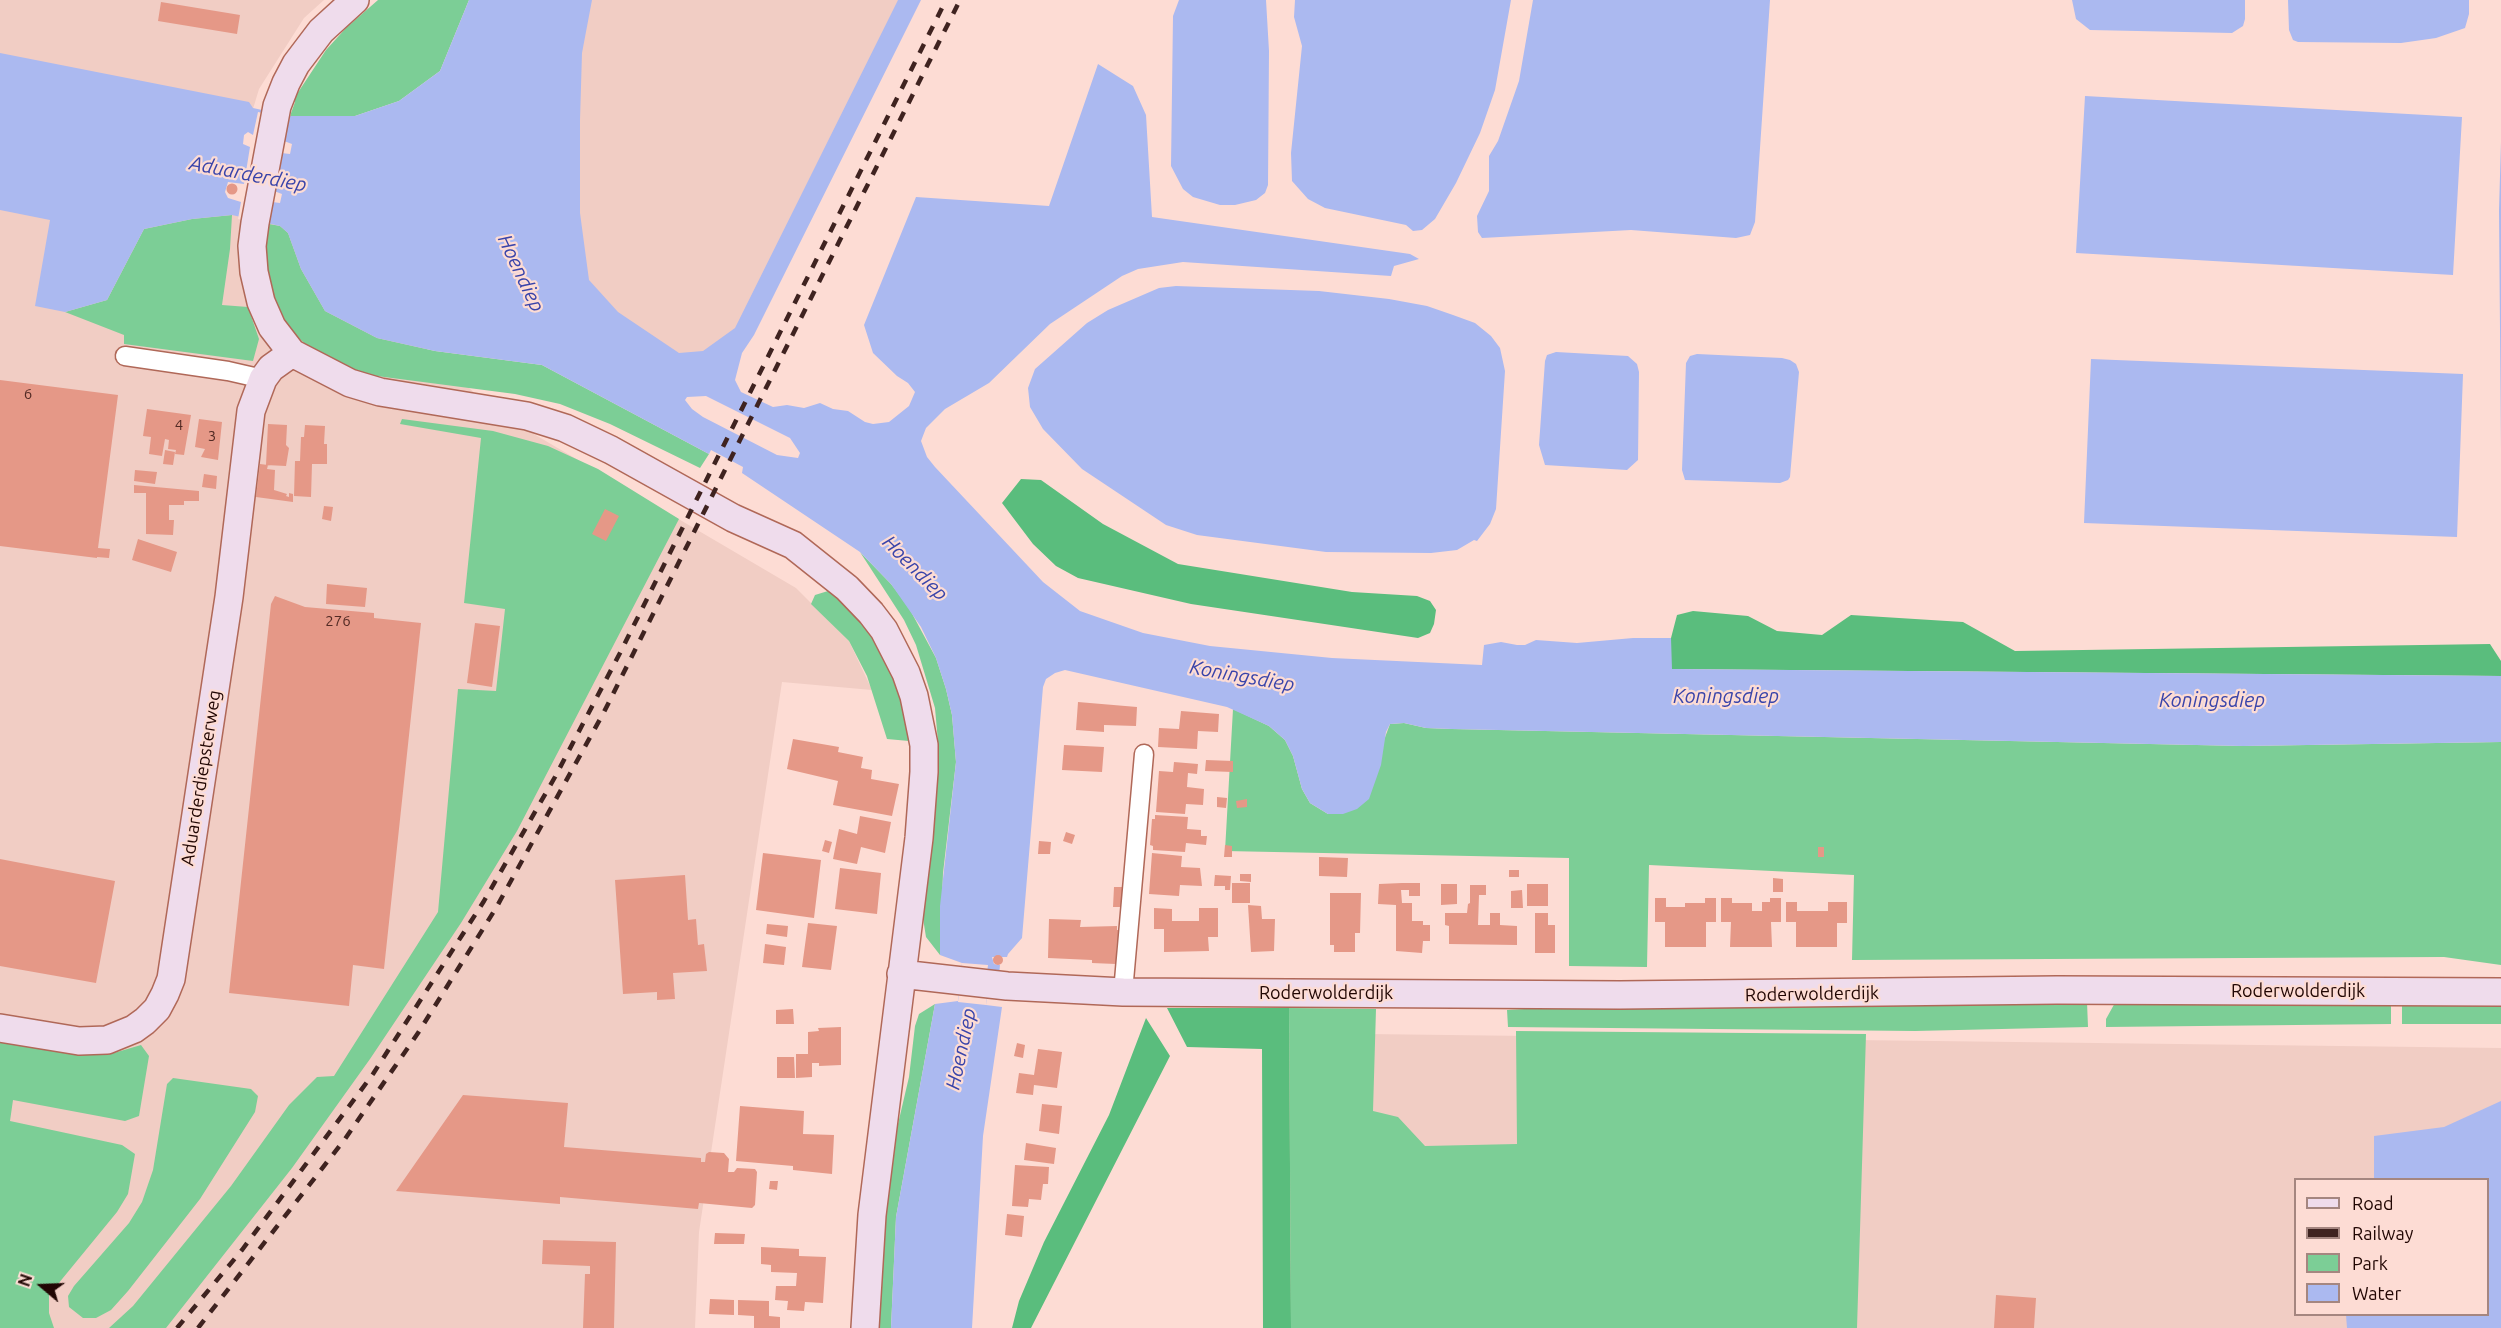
<!DOCTYPE html>
<html>
<head>
<meta charset="utf-8">
<style>
  body { margin:0 }
  #map { position:relative; width:2501px; height:1328px; overflow:hidden; background:#fddcd4; font-family:Ubuntu,sans-serif }
  canvas { display:block }
  .legend { position:absolute; left:2294px; top:1178px; width:195px; height:138px; box-sizing:border-box; background:#fddcd4; border:2px solid #a58680; margin:0; padding:8px 10px; list-style:none; font-size:18px; color:#210603 }
  .legend li { display:flex; align-items:center; gap:12px; height:30px }
  .legend b { width:30px; border:2px solid #a58680 }
  .north { position:absolute; left:12px; top:1256px; width:60px; height:60px; -webkit-text-stroke:4px #fddcd4; paint-order:stroke; rotate:289deg; font-size:16px; font-weight:700; line-height:24px; text-align:center; color:#210603 }
  .north::after { content:''; display:block; margin:auto; width:21px; height:27px; background:#210603; clip-path:polygon(50% 0,100% 100%,50% 72%,0 100%) }
</style>
</head>
<body>
<div id="map">
<canvas width="2501" height="1328"></canvas>
<ul class="legend">
<li><b style="height:8px;background:#efdcec"></b>Road</li>
<li><b style="height:8px;background:#3f2320"></b>Railway</li>
<li><b style="height:16px;background:#7cce96"></b>Park</li>
<li><b style="height:16px;background:#abb9f0"></b>Water</li>
</ul>
<div class="north">N</div>
</div>
<script>
const ctx = document.querySelector('canvas').getContext('2d');
ctx.lineJoin = 'round';
function paint(path, color) { ctx.fillStyle = color; ctx.fill(path, 'evenodd'); }
const toPath = rows => new Path2D(rows.map(r => 'M' + r).join(''));
function strokePath(path, color, width, dash) { ctx.strokeStyle = color; ctx.lineWidth = width; ctx.lineCap = dash ? 'butt' : 'round'; ctx.setLineDash(dash || []); ctx.stroke(path); }
function drawText(font, color, halo, rows, align = 'center') {
  ctx.font = font + ' Ubuntu,sans-serif'; ctx.lineWidth = 4.5; ctx.setLineDash([]); ctx.textBaseline = 'middle'; ctx.strokeStyle = halo; ctx.fillStyle = color; for (const [text, x, y, turn = 0] of rows) {
    ctx.save(); ctx.translate(x, y); ctx.rotate((+turn || 0) * Math.PI / 180); ctx.textAlign = isNaN(turn) ? turn : align; if (halo) ctx.strokeText(text, 0, 0); ctx.fillText(text, 0, 0); ctx.restore();
  }
}
paint(toPath([
  [0,0,324,0,304,18,259,89,234,172,493,410,796,588,849,641,872,690,782,682,699,1232,695,1328,0,1328],
  [573,0,919,0,747,326,703,377,578,309],
  [1286,1033,2501,1048,2501,1328,1293,1328],
  [2296,1180,2488,1180,2488,1314,2296,1314]
]), '#f1cdc4');
paint(toPath([
  [378,0,469,0,440,71,399,101,355,116,290,116,295,102,293,100,326,50,346,28],
  [232,215,230,249,222,305,248,307,259,339,253,361,124,344,124,335,65,312,107,300,144,229,192,219],
  [269,224,280,226,288,233,301,269,325,311,377,338,435,351,542,365,709,454,700,468,610,424,560,404,515,394,369,375,339,364,312,350,292,332,278,309,268,279,266,252],
  [402,419,493,431,548,446,598,469,679,519,517,831,461,923,370,1059,292,1168,166,1328,109,1328,133,1306,231,1186,289,1105,317,1077,334,1076,438,912,458,689,496,691,505,609,464,603,481,438,400,424],
  [860,552,891,584,908,606,936,658,946,689,952,715,956,762,943,873,940,955,926,937,922,912,937,780,938,742,935,708,916,645,904,620],
  [828,591,839,593,849,597,896,677,909,741,887,739,867,676,849,641,811,604,815,595],
  [1233,709,1269,726,1285,740,1293,756,1302,789,1310,803,1328,814,1384,740,1390,724,1404,723,1426,728,1452,729,2243,746,2501,742,2501,965,2444,957,1852,960,1854,875,1649,865,1647,967,1569,966,1569,858,1225,851],
  [2391,998,2391,1024,2106,1027,2106,1019,2116,1001],
  [2402,998,2501,998,2501,1024,2402,1024],
  [1662,1001,2087,1002,2088,1027,1915,1031,1508,1027,1507,1010],
  [935,1004,896,1217,891,1328,876,1328,884,1226,894,1141,909,1077,915,1026,919,1014],
  [1289,1008,1376,1009,1373,1111,1398,1117,1425,1146,1517,1144,1516,1031,1866,1034,1857,1328,1291,1328],
  [0,1040,107,1055,141,1045,149,1056,139,1116,125,1121,13,1100,10,1121,122,1145,135,1154,128,1194,117,1212,49,1295,49,1313,54,1328,0,1328],
  [173,1078,251,1089,258,1096,255,1112,200,1199,128,1291,111,1310,96,1318,83,1318,69,1307,68,1296,74,1286,129,1223,142,1202,153,1170,167,1084]
]), '#7cce96');
paint(toPath([
  [1021,479,1041,480,1103,524,1178,564,1352,592,1417,596,1430,601,1436,610,1434,624,1430,633,1418,638,1191,604,1078,578,1056,566,1033,544,1002,503],
  [1693,611,1748,616,1777,631,1822,635,1851,615,1963,622,2015,651,2490,644,2501,661,2501,676,1671,669,1671,638,1677,615],
  [1167,1008,1289,1008,1291,1328,1263,1328,1262,1049,1187,1047],
  [1146,1018,1170,1056,1031,1328,1012,1328,1019,1301,1044,1242,1109,1115]
]), '#5abd7d');
paint(toPath([
  [469,0,592,0,582,53,580,120,580,213,589,280,618,312,679,353,703,351,735,328,898,0,921,0,754,335,742,353,735,380,741,392,773,407,787,405,804,408,820,403,833,409,848,411,865,422,873,424,889,422,909,406,915,392,908,383,897,376,873,353,864,325,916,197,1049,206,1098,64,1133,86,1146,115,1152,217,1410,254,1419,259,1394,266,1391,276,1183,262,1138,269,1122,276,1050,324,989,383,945,409,926,428,921,441,927,457,935,467,1043,582,1080,611,1143,633,1210,646,1332,658,1482,665,1484,645,1501,642,1517,645,1525,645,1536,640,1577,643,1633,638,1671,638,1672,669,2501,676,2501,742,2243,746,1452,729,1426,728,1404,723,1390,724,1386,732,1381,765,1369,799,1357,809,1343,814,1328,814,1310,803,1302,789,1293,756,1285,740,1269,726,1227,707,1065,670,1055,673,1046,679,1043,687,1022,938,1008,954,1007,957,992,957,994,964,1000,965,999,975,989,975,986,1005,1002,1007,983,1136,972,1328,891,1328,896,1217,935,1004,958,1001,962,963,940,955,940,906,956,762,952,715,946,689,936,658,921,627,891,584,860,552,742,473,743,467,711,450,709,454,542,365,435,351,377,338,325,311,301,269,288,233,280,226,232,215,192,219,144,229,107,300,65,312,35,306,50,220,0,210,0,53,249,102,253,108,289,116,355,116,399,101,440,71],
  [706,396,790,438,800,453,798,458,777,455,703,417,692,409,685,400,687,397],
  [1179,0,1266,0,1269,51,1268,185,1265,193,1256,200,1235,205,1220,205,1193,197,1183,189,1171,166,1173,16],
  [1295,0,1511,0,1495,90,1480,133,1456,183,1435,219,1422,230,1413,231,1406,225,1325,208,1308,199,1292,181,1291,153,1302,46,1294,17],
  [1533,0,1770,0,1755,222,1750,235,1736,238,1631,230,1482,238,1478,232,1477,216,1489,191,1489,156,1498,141,1519,81],
  [2072,0,2245,0,2245,19,2243,26,2232,33,2090,30,2076,19],
  [2288,0,2469,0,2469,14,2465,28,2436,38,2401,43,2298,42,2293,40,2289,30],
  [2085,96,2462,117,2453,275,2076,253],
  [2501,142,2501,449,2499,210],
  [1176,286,1319,291,1389,299,1427,306,1453,315,1475,323,1491,336,1500,348,1505,371,1496,509,1490,524,1477,541,1474,540,1457,550,1431,553,1326,552,1197,535,1166,525,1082,469,1043,429,1030,407,1028,388,1035,369,1087,323,1108,310,1159,288],
  [1556,352,1628,356,1637,364,1639,372,1638,460,1627,470,1545,465,1539,445,1545,361,1547,355],
  [1697,354,1782,358,1790,360,1796,364,1799,372,1790,477,1788,480,1780,483,1685,480,1682,470,1686,363,1690,356],
  [2091,359,2463,374,2457,537,2084,523],
  [2501,1101,2501,1328,2347,1328,2346,1315,2488,1314,2488,1180,2374,1179,2374,1136,2444,1127]
]), '#abb9f0');
paint(toPath([
  [258,112,287,118,291,113,284,141,292,144,290,154,281,153,274,191,282,194,280,203,272,202,269,227,238,219,241,202,228,198,225,192,228,182,244,184,250,147,243,144,244,135,248,132,253,135],
  [962,963,988,965,987,973,989,974,986,1005,958,1002]
]), '#fddcd4');
paint(toPath([
  [161,2,240,15,237,34,158,21],
  '226.5 189a5.5 5.5 0 1 1 11 0a5.5 5.5 0 1 1-11 0Z',
  [0,380,118,395,98,548,110,549,109,558,97,557,97,558,0,546],
  [147,409,191,415,184,455,175,454,176,450,168,449,169,440,165,439,162,456,149,454,151,437,143,436],
  [199,419,222,422,218,460,201,457,205,449,195,447],
  [268,424,287,425,286,445,289,448,286,466,266,465],
  [305,425,325,426,324,444,327,444,327,464,312,464,311,497,294,496,295,461,300,461,301,437,304,437],
  [165,450,175,452,173,465,163,464],
  [260,464,268,465,267,469,275,470,274,490,287,494,286,496,289,497,289,493,293,494,293,502,256,497],
  [135,470,157,472,155,484,134,481],
  [204,474,217,476,216,489,202,487],
  [134,485,199,491,199,501,184,501,184,505,169,505,169,520,174,520,173,535,146,534,146,493,134,493],
  [324,506,333,507,331,521,322,519],
  [605,509,619,516,606,541,592,534],
  [138,539,177,552,171,572,132,560],
  [327,584,367,588,365,607,326,604],
  [275,596,305,607,374,613,374,618,421,623,384,969,353,965,349,1006,229,993,271,604],
  [475,623,500,626,492,687,467,683],
  [1078,702,1137,707,1136,726,1104,725,1104,732,1076,730],
  [1181,711,1219,714,1218,732,1198,731,1197,749,1158,747,1159,728,1179,729],
  [793,739,839,747,838,752,863,757,861,768,872,770,871,779,899,784,892,816,833,805,838,781,787,769],
  [1064,745,1104,747,1102,772,1062,770],
  [1206,760,1233,761,1233,772,1205,771],
  [1174,762,1198,764,1197,774,1188,773,1187,787,1204,789,1203,805,1186,804,1185,814,1156,812,1159,771,1173,772],
  [1217,797,1227,798,1226,808,1217,807],
  [1247,799,1247,807,1237,808,1236,801],
  [1155,815,1188,817,1187,829,1201,830,1201,836,1207,836,1206,845,1186,843,1185,852,1153,850,1153,846,1150,845,1152,819,1155,819],
  [860,816,891,822,885,853,861,847,857,864,833,859,839,829,857,834],
  [1066,832,1075,835,1072,844,1063,841],
  [825,840,832,842,829,853,822,851],
  [1039,841,1051,842,1050,854,1038,854],
  [1225,845,1232,846,1232,857,1224,857],
  [1818,847,1824,847,1824,857,1818,857],
  [763,853,821,860,814,918,756,910],
  [1152,853,1182,856,1181,867,1200,868,1202,886,1180,885,1179,896,1149,894],
  [1319,857,1348,858,1347,877,1319,876],
  [0,859,115,881,96,983,0,966],
  [840,868,881,873,877,914,835,909],
  [1509,870,1519,870,1519,877,1509,877],
  [1240,874,1251,874,1251,882,1240,881],
  [685,875,688,920,696,919,698,945,704,944,707,971,673,973,675,999,657,1000,657,992,623,994,615,880],
  [1215,875,1231,876,1230,890,1225,890,1225,886,1214,886],
  [1773,878,1783,879,1783,892,1773,892],
  [1232,883,1250,883,1250,903,1232,903],
  [1402,883,1420,883,1420,896,1409,896,1409,890,1401,890,1402,903,1412,903,1412,921,1423,921,1423,925,1430,925,1430,941,1423,941,1422,953,1396,951,1396,905,1378,904,1379,884],
  [1441,884,1457,884,1457,904,1441,905],
  [1527,884,1548,884,1548,906,1527,906],
  [1470,885,1486,885,1486,895,1479,895,1478,925,1490,925,1490,913,1500,913,1500,925,1517,926,1517,945,1449,944,1449,926,1445,925,1445,913,1467,913,1468,904,1470,903],
  [1114,887,1124,887,1123,907,1113,907],
  [1522,890,1523,908,1511,908,1511,891],
  [1330,893,1361,893,1360,933,1355,933,1355,952,1334,952,1334,945,1330,945],
  [1655,898,1666,898,1666,907,1685,907,1685,903,1705,903,1705,898,1716,898,1716,922,1706,922,1706,947,1665,947,1665,922,1655,922],
  [1721,898,1732,898,1732,903,1752,903,1752,911,1762,911,1762,902,1770,902,1770,898,1781,898,1781,922,1771,922,1772,947,1730,947,1731,922,1721,922],
  [1786,902,1797,902,1797,911,1828,911,1828,902,1847,902,1847,923,1837,923,1837,947,1796,947,1796,922,1786,922],
  [1248,905,1261,906,1262,919,1275,919,1274,951,1251,952],
  [1154,908,1172,909,1172,921,1199,921,1199,908,1218,908,1218,937,1208,937,1209,951,1164,952,1164,929,1154,929],
  [1535,913,1548,913,1548,925,1555,925,1555,953,1535,953],
  [1049,919,1081,920,1080,927,1117,926,1117,930,1125,930,1124,940,1117,940,1116,964,1092,963,1092,960,1048,958],
  [808,923,837,926,831,970,802,967],
  [767,924,788,926,787,937,766,934],
  [765,944,786,947,784,965,763,963],
  '993 960a5 5 0 1 1 10 0a5 5 0 1 1-10 0Z',
  [793,1009,794,1024,776,1024,776,1010],
  [841,1027,841,1065,819,1066,819,1063,812,1063,812,1077,796,1078,796,1054,808,1054,808,1032,819,1031,818,1028],
  [1017,1043,1025,1045,1023,1058,1014,1056],
  [1038,1049,1062,1052,1057,1088,1034,1085,1033,1095,1016,1093,1019,1073,1034,1075],
  [777,1057,794,1057,795,1078,777,1078],
  [463,1095,568,1103,564,1147,701,1158,701,1162,705,1162,706,1154,709,1152,724,1153,729,1159,728,1172,734,1172,737,1168,755,1169,757,1172,755,1205,752,1208,699,1203,698,1209,560,1197,560,1204,396,1191],
  [1042,1104,1062,1106,1059,1134,1039,1131],
  [740,1106,804,1111,803,1134,834,1135,832,1174,793,1170,793,1166,736,1161],
  [1026,1143,1056,1148,1054,1164,1024,1160],
  [1015,1165,1049,1167,1048,1184,1043,1184,1041,1200,1029,1199,1028,1207,1012,1206],
  [770,1181,778,1181,777,1190,769,1189],
  [1007,1214,1024,1216,1022,1237,1005,1235],
  [715,1233,745,1234,744,1244,714,1244],
  [543,1240,616,1242,614,1328,583,1328,585,1274,590,1274,590,1266,542,1264],
  [761,1247,799,1249,799,1256,826,1257,823,1303,805,1302,804,1311,787,1310,788,1301,775,1300,776,1286,796,1286,797,1273,771,1272,771,1265,761,1264],
  [1996,1295,2036,1298,2034,1328,1994,1328],
  [710,1299,734,1300,734,1315,709,1314],
  [738,1300,769,1301,769,1316,780,1317,780,1328,754,1328,754,1316,738,1315]
]), '#e59887');
const street = toPath([
  [125,356,228,371,263,379],
  [1123,992,1144,754]
]);
const secondary = toPath([
  [355,0,321,31,296,64,286,83,277,106,255,223,252,246,254,272,261,302,272,327,292,353,350,383,380,392,527,416,565,428,611,450,733,518,793,545,847,588,871,613,884,630,906,673,914,696,924,745,924,772,919,838,872,1215,865,1328],
  [901,974,1007,986,1123,992,1620,995,2057,990,2501,992],
  [0,1028,79,1041,107,1040,134,1029,145,1021,157,1009,165,994,171,979,229,597,251,411,263,379,271,368,292,353]
]);
strokePath(street, '#b06858', 21);
strokePath(secondary, '#b06858', 30);
strokePath(street, '#fff', 18);
strokePath(secondary, '#efdcec', 27);
strokePath(toPath([
  [177,1328,242,1250,373,1074,484,901,555,777,620,653,946,0],
  [198,1328,345,1139,418,1033,496,908,604,712,960,0]
]), '#3f2320', 4.5, [10, 10]);
drawText('15px', '#522a24', null, [
  ["6",28,394],
  ["4",179,425],
  ["3",212,436],
  ["276",338,621]
]);
drawText('18px', '#210603', '#fddcd4', [
  ["Aduarderdiepsterweg",201,778,-81],
  ["Roderwolderdijk",2298,991],
  ["Roderwolderdijk",1326,993],
  ["Roderwolderdijk",1812,994,-1]
]);
drawText('italic 20px', '#3944aa', '#fddcd4', [
  ["Aduarderdiep",248,174,11],
  ["Hoendiep",521,273,65],
  ["Hoendiep",915,568,45],
  ["Koningsdiep",1242,676,10],
  ["Koningsdiep",1726,696],
  ["Koningsdiep",2212,700],
  ["Hoendiep",961,1049,-78]
]);
</script>
</body>
</html>
